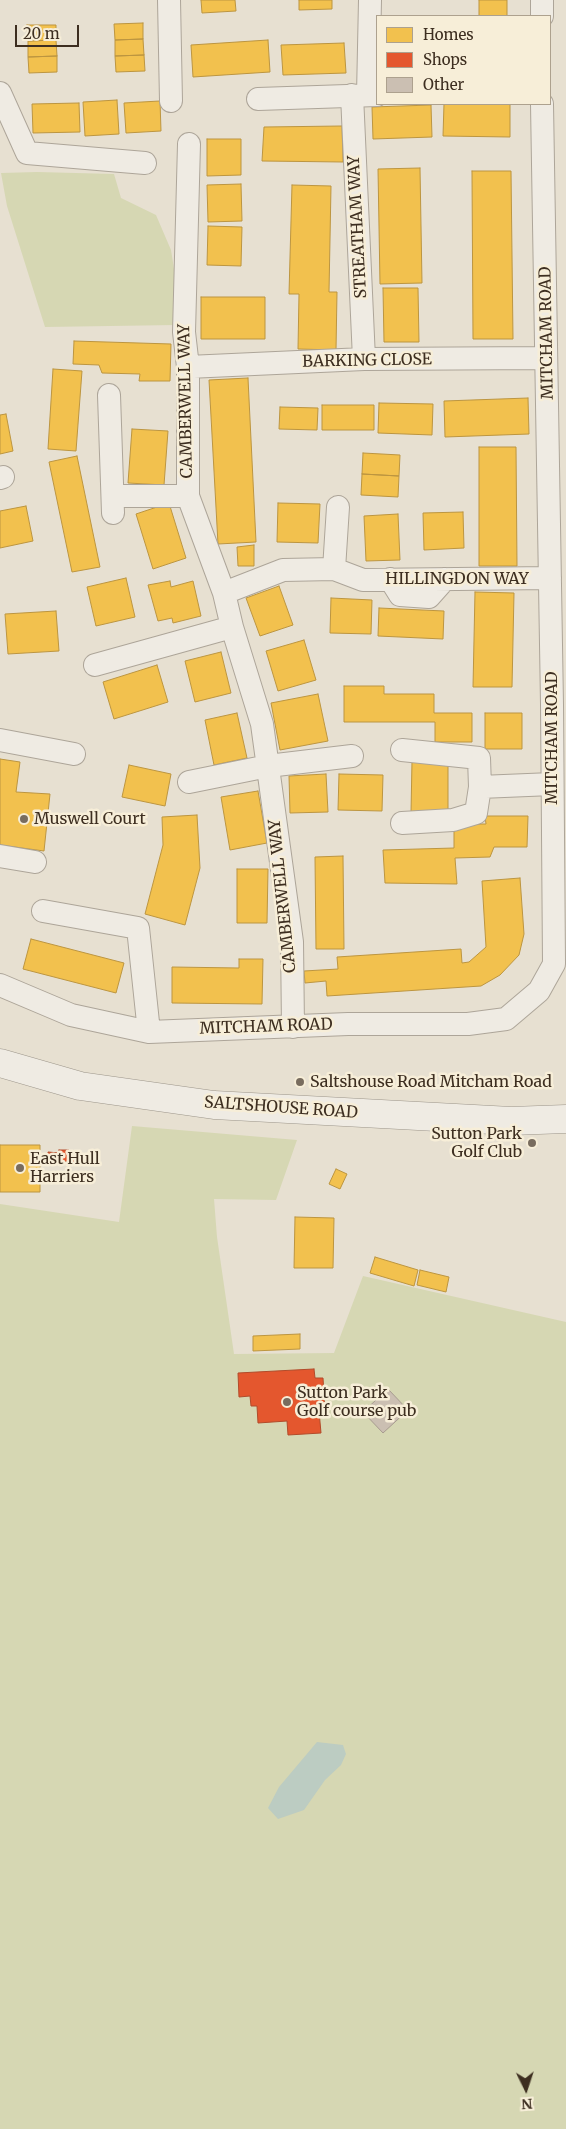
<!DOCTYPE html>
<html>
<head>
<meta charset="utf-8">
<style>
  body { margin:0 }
  #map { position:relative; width:566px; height:2129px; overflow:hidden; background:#e7e0d1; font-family:Merriweather,serif }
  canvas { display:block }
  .legend { position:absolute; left:376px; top:15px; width:175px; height:90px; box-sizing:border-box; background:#f7eed8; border:1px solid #ada18e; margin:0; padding:6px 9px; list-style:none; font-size:15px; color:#3d2e20 }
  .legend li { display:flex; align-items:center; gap:10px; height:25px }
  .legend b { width:25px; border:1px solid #ada18e }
  .north { position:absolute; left:501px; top:2064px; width:50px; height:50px; -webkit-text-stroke:4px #f7eed8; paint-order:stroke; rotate:176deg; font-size:14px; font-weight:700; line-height:20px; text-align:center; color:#3d2e20 }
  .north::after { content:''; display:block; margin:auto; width:18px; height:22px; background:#3d2e20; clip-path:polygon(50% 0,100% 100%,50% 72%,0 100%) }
  .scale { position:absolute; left:15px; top:25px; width:64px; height:22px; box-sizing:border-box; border:2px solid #3d2e20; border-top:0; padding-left:6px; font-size:15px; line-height:18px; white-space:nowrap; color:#3d2e20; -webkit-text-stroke:4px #f7eed8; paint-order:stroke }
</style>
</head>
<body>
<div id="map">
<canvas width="566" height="2129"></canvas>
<ul class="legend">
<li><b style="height:14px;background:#f2c14e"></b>Homes</li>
<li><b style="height:14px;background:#e4572e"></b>Shops</li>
<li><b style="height:14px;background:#cbbfb2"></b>Other</li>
</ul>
<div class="north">N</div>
<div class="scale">20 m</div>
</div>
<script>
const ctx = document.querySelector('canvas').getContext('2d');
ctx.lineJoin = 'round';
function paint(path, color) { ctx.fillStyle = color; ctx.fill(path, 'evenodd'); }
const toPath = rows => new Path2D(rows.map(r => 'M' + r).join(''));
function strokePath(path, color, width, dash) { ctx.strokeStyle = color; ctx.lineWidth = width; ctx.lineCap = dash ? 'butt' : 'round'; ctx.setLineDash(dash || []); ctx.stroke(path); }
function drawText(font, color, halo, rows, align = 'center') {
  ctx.font = font + ' Merriweather,serif'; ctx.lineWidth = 5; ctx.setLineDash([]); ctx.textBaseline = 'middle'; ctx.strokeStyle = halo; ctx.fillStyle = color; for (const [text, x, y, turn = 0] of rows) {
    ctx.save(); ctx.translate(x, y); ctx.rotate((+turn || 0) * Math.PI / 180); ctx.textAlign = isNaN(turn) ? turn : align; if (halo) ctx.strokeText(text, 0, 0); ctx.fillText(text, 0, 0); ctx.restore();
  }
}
paint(toPath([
  [37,172,114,174,121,198,156,215,171,250,175,275,176,325,45,327,7,206,1,173],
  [132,1126,297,1140,276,1200,214,1199,217,1237,234,1354,334,1353,363,1276,566,1322,566,2129,0,2129,0,1204,119,1222]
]), '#d6d7b3');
paint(toPath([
  [317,1742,343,1745,346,1754,341,1765,325,1780,304,1810,278,1819,268,1808,279,1787]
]), '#bcccc2');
const homes = toPath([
  [201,0,235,0,236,11,202,13,201,0],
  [299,0,332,0,332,9,299,10,299,0],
  [479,0,507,0,507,16,479,16,479,0],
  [143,23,143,39,115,40,114,24,143,23],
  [27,25,56,25,56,40,28,41,27,25],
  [143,39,144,55,115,56,115,40,143,39],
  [56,40,57,56,28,57,28,41,56,40],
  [268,40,270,72,193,77,191,45,268,40],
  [344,43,346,73,283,75,281,45,344,43],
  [144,55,145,71,116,72,115,56,144,55],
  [57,56,57,72,29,73,28,57,57,56],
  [117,100,119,134,85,136,83,102,117,100],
  [160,101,161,131,126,133,124,103,160,101],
  [79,103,80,132,33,133,32,104,79,103],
  [444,104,510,104,510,137,443,136,444,104],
  [431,105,432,137,373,139,372,107,431,105],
  [342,126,343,162,262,161,264,127,342,126],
  [207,139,241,139,241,175,207,176,207,139],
  [420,168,422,283,380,284,378,169,420,168],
  [472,171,511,171,513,339,473,339,472,171],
  [241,184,242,221,208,222,207,185,241,184],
  [292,185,331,186,329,292,337,292,336,350,298,349,299,294,289,294,292,185],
  [208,226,242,227,241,266,207,265,208,226],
  [383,288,418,288,419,342,384,342,383,288],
  [201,297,265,297,265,339,201,339,201,297],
  [74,341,171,344,170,381,139,381,140,374,102,373,99,365,73,364,74,341],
  [53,369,82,371,76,451,48,449,53,369],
  [248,378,256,542,218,544,209,380,248,378],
  [528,398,529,434,445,437,444,401,528,398],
  [379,403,433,404,432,435,378,433,379,403],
  [322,405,374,405,374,430,322,430,322,405],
  [280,407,318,408,317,430,279,429,280,407],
  [6,414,13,451,0,454,0,415,6,414],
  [132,429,168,431,164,485,128,483,132,429],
  [479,447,516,447,517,566,479,566,479,447],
  [363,453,400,455,399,476,362,474,363,453],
  [77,456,100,567,72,572,49,462,77,456],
  [362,474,399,476,398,497,361,495,362,474],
  [169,503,186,558,153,569,136,514,169,503],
  [278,503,320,504,318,543,277,542,278,503],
  [26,506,33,541,0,548,0,511,26,506],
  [463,512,464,548,424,550,423,513,463,512],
  [398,514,400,560,366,561,364,516,398,514],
  [254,545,254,566,238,566,237,547,254,545],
  [126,578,135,617,96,626,87,587,126,578],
  [170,581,171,587,193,581,201,616,173,623,172,618,158,621,148,585,170,581],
  [279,586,293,625,260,636,246,598,279,586],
  [475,592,514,593,512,687,473,687,475,592],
  [331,598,372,600,371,634,330,633,331,598],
  [379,608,444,611,443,639,378,636,379,608],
  [56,611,59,651,8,654,5,614,56,611],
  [304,640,316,680,278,691,266,651,304,640],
  [221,652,231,693,195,702,185,661,221,652],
  [157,665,168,702,114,719,103,682,157,665],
  [344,686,384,686,384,694,434,694,434,713,472,713,472,742,435,742,435,722,344,722,344,686],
  [318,694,328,741,280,750,271,703,318,694],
  [237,713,247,758,214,765,205,720,237,713],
  [485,713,522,713,522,749,485,749,485,713],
  [0,759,20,762,16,792,50,794,44,851,0,845,0,759],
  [412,761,448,761,448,814,411,813,412,761],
  [129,765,171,774,165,806,122,797,129,765],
  [326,774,328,812,290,813,289,776,326,774],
  [339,774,383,775,382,811,338,810,339,774],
  [258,791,267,843,230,850,221,797,258,791],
  [197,815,200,868,185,925,145,914,163,845,162,817,197,815],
  [485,816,528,816,527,847,494,847,490,857,455,858,457,884,385,883,383,850,454,848,454,824,486,824,485,816],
  [343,856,344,949,316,949,315,857,343,856],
  [237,869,268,869,267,923,237,923,237,869],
  [520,878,524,934,519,955,500,975,481,986,327,996,326,981,305,983,304,971,338,969,337,957,461,949,462,963,469,962,486,947,482,881,520,878],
  [31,939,124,963,116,993,23,969,31,939],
  [239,959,263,959,262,1004,172,1003,172,967,239,968,239,959],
  [0,1145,40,1145,40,1192,0,1192,0,1145],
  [336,1169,347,1174,340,1189,329,1184,336,1169],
  [295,1217,334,1218,333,1268,294,1268,295,1217],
  [375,1257,418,1270,414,1286,370,1273,375,1257],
  [420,1270,449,1277,446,1292,417,1285,420,1270],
  [300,1334,300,1349,253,1351,253,1336,300,1334]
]);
paint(homes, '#f2c14e');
strokePath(homes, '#bc9540', 1);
const shops = toPath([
  [59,1150,69,1150,69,1154,82,1153,82,1162,48,1161,48,1152,59,1153,59,1150],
  [314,1369,315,1378,323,1378,325,1410,319,1411,321,1433,288,1435,287,1421,258,1423,257,1406,251,1406,250,1396,239,1397,238,1373,314,1369]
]);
paint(shops, '#e4572e');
strokePath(shops, '#b24b2a', 1);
const building = toPath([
  [388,1389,408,1410,383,1433,363,1412,388,1389]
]);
paint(building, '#cbbfb2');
strokePath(building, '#a89c90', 1);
const street = toPath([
  [169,0,171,101],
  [542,16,542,0],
  [0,93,27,153,145,163],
  [352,95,364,359],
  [368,95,370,0],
  [258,99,377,95],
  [189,144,184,332,188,367,188,496,224,593,232,627,262,724,292,942,293,1027],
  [188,367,364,359,546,358],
  [109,395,113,513],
  [0,478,3,477],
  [113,496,188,496],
  [334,569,338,507],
  [390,579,400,595,429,597,445,579],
  [224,593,283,570,334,569,363,580,550,578],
  [95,665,232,627],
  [0,740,74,754],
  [402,750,479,758,480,787,552,784],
  [189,782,268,766,352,756],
  [402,823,453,820,476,813,480,787],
  [0,856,35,862],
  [43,911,138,928,149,1032],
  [0,985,71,1015,149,1032,348,1024,468,1024,506,1019,539,991,554,964,552,704,542,104]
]);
const secondary = toPath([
  [0,1063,80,1086,214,1105,511,1121,566,1119]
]);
strokePath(street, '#ada599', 24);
strokePath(secondary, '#9c958a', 29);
strokePath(street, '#efebe3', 22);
strokePath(secondary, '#efebe3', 28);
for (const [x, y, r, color] of [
  [24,819,5,"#786c5e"],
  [300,1082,5,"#786c5e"],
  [532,1143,5,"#786c5e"],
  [20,1168,5,"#786c5e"],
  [287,1402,5,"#786c5e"]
]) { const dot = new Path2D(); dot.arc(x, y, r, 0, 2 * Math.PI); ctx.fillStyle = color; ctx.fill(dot); strokePath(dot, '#f7eed8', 2); }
drawText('16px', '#3d2e20', '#f7eed8', [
  ["STREATHAM WAY",358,227,-93],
  ["MITCHAM ROAD",547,333,-91],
  ["BARKING CLOSE",367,361,-1],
  ["CAMBERWELL WAY",186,401,-91],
  ["HILLINGDON WAY",457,579],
  ["MITCHAM ROAD",552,738,-90],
  ["CAMBERWELL WAY",283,896,-96],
  ["MITCHAM ROAD",266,1027,-2],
  ["SALTSHOUSE ROAD",281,1108,4]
]);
drawText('16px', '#3d2e20', '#f7eed8', [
  ["Muswell Court",34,819],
  ["Saltshouse Road Mitcham Road",310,1082],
  ["Sutton Park",522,1134,"right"],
  ["Golf Club",522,1152,"right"],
  ["East Hull",30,1159],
  ["Harriers",30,1177],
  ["Sutton Park",297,1393],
  ["Golf course pub",297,1411]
], 'left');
</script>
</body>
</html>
